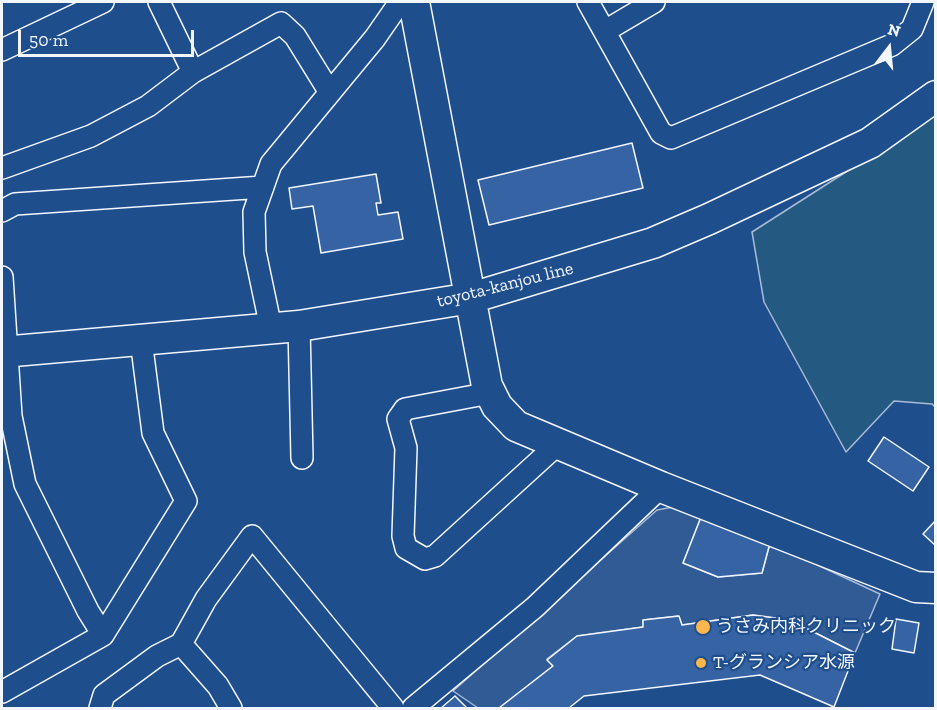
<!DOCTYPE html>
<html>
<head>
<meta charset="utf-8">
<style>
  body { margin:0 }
  #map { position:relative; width:937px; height:710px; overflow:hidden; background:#1f4e8c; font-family:"Zilla Slab",serif }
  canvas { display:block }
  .frame { position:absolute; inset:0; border:3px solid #f2f6ff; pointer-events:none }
  .north { position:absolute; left:859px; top:18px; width:60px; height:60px; -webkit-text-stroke:4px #1f4e8c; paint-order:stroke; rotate:16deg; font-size:16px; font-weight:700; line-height:24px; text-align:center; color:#f2f6ff }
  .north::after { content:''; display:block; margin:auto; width:21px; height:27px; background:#f2f6ff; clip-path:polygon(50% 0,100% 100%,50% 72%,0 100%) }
  .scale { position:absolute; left:18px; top:30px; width:176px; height:27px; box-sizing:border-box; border:3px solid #f2f6ff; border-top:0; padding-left:8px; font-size:18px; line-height:21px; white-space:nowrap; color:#f2f6ff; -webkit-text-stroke:4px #1f4e8c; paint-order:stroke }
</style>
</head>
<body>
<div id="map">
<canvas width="937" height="710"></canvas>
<div class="frame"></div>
<div class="north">N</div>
<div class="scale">50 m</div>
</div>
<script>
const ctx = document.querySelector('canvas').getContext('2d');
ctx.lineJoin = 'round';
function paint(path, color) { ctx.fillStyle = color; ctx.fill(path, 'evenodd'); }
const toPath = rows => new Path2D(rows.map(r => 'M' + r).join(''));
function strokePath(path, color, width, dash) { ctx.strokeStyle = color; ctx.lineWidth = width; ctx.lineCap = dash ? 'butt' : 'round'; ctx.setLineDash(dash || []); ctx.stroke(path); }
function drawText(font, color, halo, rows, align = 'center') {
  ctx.font = font + ' "Zilla Slab","Noto Sans JP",serif'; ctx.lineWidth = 4.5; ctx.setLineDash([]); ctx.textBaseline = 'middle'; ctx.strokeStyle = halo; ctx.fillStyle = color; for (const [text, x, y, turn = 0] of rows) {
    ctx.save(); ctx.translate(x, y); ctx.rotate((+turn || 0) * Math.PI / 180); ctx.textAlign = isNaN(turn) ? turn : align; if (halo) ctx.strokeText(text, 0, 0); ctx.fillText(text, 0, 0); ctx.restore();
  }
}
const green = toPath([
  [935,115,935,407,932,404,894,401,846,452,764,302,752,232,935,115]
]);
paint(green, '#245a82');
strokePath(green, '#a8bbd7', 1.5);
const parking = toPath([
  [673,507,703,512,683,563,718,577,762,573,770,543,880,594,855,653,790,620,753,615,682,625,678,616,643,620,643,627,577,636,547,659,553,666,499,708,478,708,453,691,657,510,673,507]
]);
paint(parking, '#305b95');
strokePath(parking, '#a8bbd7', 1.5);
const building = toPath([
  [632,143,643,188,489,225,478,180,632,143],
  [376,174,381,203,376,203,378,215,398,212,403,239,321,253,313,206,292,209,289,188,376,174],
  [884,437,929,467,913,491,868,461,884,437],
  [703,512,770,543,762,573,718,577,683,563,703,512],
  [936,520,936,546,923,534,936,520],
  [753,615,790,620,855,653,834,707,760,675,584,696,569,708,499,708,553,666,547,660,577,636,643,627,643,620,679,616,682,625,753,615],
  [896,619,919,623,914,653,892,649,896,619],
  [455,696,467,708,441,708,455,696]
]);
paint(building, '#3563a3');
strokePath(building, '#f2f6ff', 1.5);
const street = toPath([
  [159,2,193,72],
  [588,2,661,133,671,138,892,45,912,29,923,2],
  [605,31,654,2],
  [2,50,103,2],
  [2,168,91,136,148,106,193,72,281,23,295,36,329,91],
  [2,211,15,204,263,187],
  [2,277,11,416,25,484,88,611,103,635],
  [299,326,302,458],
  [271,328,255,252,254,212,271,164,375,38,400,2],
  [490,393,405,409,398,419,406,448,403,536,406,548,425,559,435,556,558,444],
  [181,644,218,686,231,708],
  [2,692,103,635,186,501,153,433,141,340],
  [100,708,104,695,157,656,181,644,206,599,252,536,393,708],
  [413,708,535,607,661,487]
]);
const secondary = toPath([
  [414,2,487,386,497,406,516,426,661,487,916,587,936,588],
  [2,352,299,326,471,298,653,243,709,219,870,143,936,96]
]);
strokePath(street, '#f2f6ff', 24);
strokePath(secondary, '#f2f6ff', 33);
strokePath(street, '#1f4e8c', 21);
strokePath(secondary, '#1f4e8c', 30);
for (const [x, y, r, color] of [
  [703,627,8,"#ffb74d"],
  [701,663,6,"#ffb74d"]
]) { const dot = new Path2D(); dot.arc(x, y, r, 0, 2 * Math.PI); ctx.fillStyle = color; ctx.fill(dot); strokePath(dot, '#1f4e8c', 2); }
drawText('18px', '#f2f6ff', '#1f4e8c', [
  ["toyota-kanjou line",505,285,-14]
]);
drawText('18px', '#f2f6ff', '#1f4e8c', [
  ["うさみ内科クリニック",716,627],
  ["T-グランシア水源",713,663]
], 'left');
</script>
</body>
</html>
